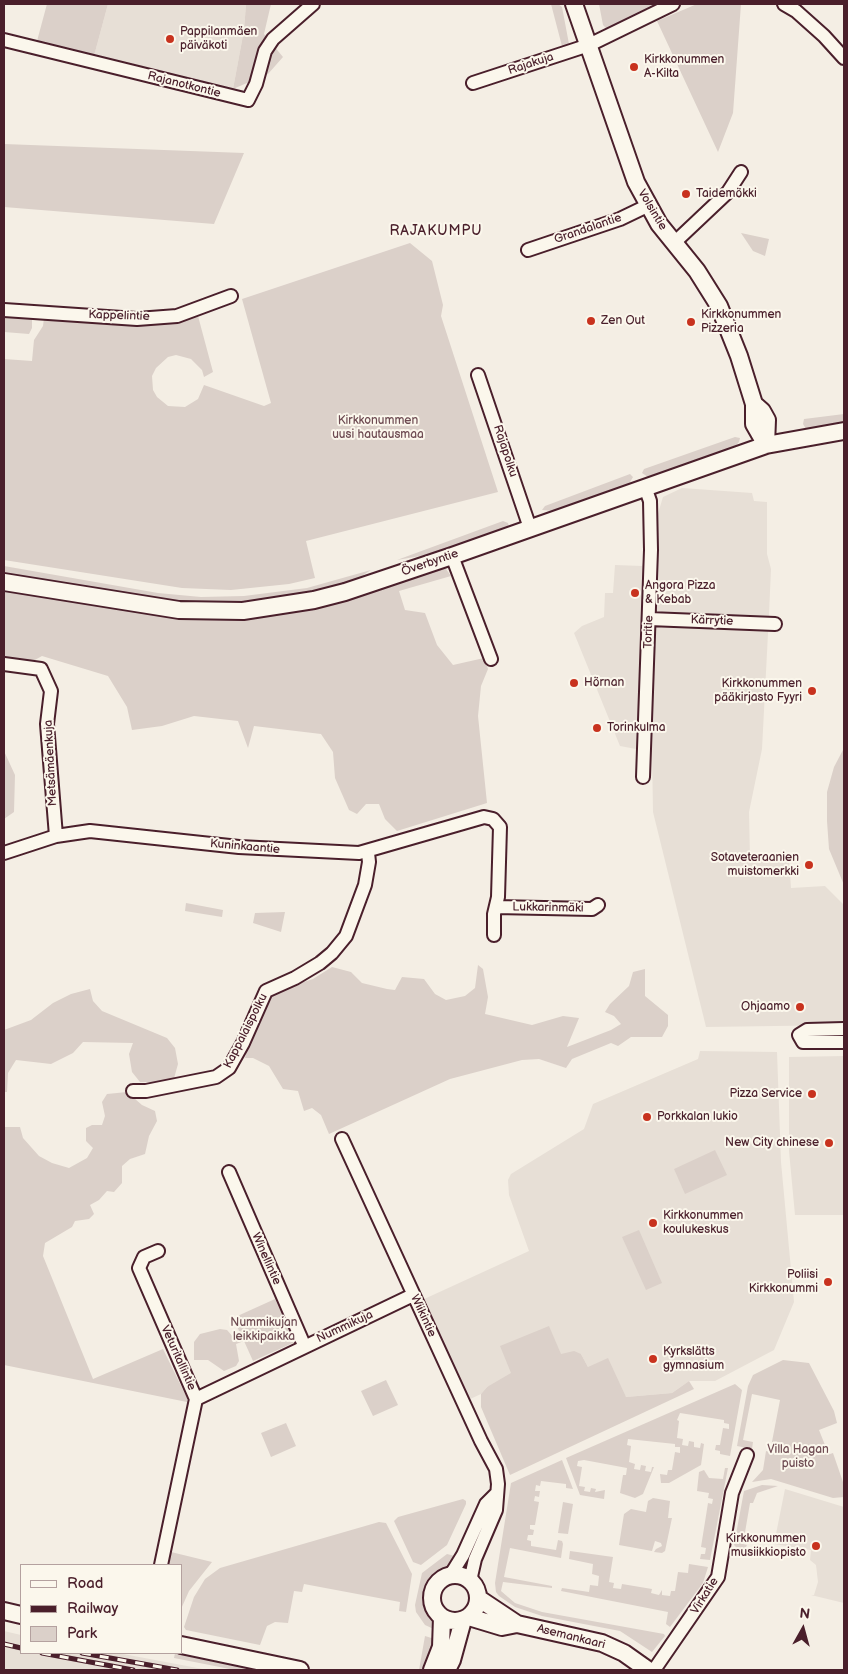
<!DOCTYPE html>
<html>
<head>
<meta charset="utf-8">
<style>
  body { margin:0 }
  #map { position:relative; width:848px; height:1674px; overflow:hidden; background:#f4eee4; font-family:"Balsamiq Sans",sans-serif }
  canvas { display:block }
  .frame { position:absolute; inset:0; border:5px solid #4a1f2b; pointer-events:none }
  .legend { position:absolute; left:20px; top:1564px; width:162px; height:90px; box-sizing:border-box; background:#fbf7ec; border:1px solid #b4a19f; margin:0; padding:6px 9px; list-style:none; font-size:15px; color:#4a1f2b }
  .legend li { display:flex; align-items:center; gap:10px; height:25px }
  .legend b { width:25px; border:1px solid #b4a19f }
  .north { position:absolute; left:778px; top:1604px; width:50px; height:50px; -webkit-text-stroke:4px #fbf7ec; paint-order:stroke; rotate:7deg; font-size:14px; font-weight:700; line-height:20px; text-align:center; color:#4a1f2b }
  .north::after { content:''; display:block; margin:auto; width:18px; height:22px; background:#4a1f2b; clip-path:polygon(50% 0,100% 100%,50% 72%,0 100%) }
</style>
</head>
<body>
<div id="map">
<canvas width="848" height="1674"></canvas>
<div class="frame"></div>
<ul class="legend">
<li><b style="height:6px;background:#fbf7ec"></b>Road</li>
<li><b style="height:6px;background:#4a1f2b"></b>Railway</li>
<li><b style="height:14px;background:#dbd0c9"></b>Park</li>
</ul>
<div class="north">N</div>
</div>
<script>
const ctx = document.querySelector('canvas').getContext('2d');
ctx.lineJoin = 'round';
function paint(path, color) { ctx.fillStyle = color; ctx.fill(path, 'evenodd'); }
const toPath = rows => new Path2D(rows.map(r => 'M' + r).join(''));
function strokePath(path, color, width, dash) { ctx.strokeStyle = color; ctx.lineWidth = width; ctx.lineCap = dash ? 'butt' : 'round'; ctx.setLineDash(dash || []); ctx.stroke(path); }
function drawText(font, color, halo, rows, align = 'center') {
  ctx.font = font + ' "Balsamiq Sans",sans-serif'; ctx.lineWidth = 4; ctx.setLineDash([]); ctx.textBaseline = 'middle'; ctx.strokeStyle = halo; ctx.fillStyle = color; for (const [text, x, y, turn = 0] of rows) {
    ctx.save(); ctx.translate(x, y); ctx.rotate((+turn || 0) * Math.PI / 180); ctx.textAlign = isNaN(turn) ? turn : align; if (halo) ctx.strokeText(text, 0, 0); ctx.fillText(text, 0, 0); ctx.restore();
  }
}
paint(toPath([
  [108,4,246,4,244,30,233,89,94,56],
  [682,488,752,493,754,501,767,502,767,554,771,569,769,614,762,749,749,812,750,859,789,859,791,888,825,886,844,905,844,1025,706,1027,653,812,652,752,620,746,574,633,582,626,604,617,605,593,613,593,615,565,642,566,663,497],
  [700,1051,777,1052,781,1162,794,1302,774,1350,715,1381,689,1381,672,1393,626,1397,588,1367,581,1354,487,1387,481,1394,468,1400,422,1300,529,1251,509,1195,508,1180,511,1174,584,1129,593,1104,698,1059],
  [844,1056,844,1215,795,1215,789,1151,789,1057],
  [785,1489,844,1507,844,1603,811,1595,814,1595,818,1582,816,1565,810,1560,811,1550,774,1544],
  [4,1631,21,1635,21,1653,118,1653,208,1670,4,1670]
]), '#e7dfd6');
paint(toPath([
  [47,4,108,4,94,56,37,41],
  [246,4,271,4,264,34,283,57,268,74,233,89,244,30],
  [551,4,558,4,562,7,569,44,563,50],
  [599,4,659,4,610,28,606,28,603,25],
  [697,4,741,4,733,113,718,152,657,21],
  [4,144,244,153,214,224,4,207],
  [741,233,769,239,765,256,753,251],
  [410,243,432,261,443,305,441,316,498,492,306,541,315,578,289,584,231,590,182,588,4,560,4,359,32,361,34,340,43,326,44,318,171,324,198,316,213,372,204,377,202,370,191,359,176,355,168,357,156,368,152,376,153,390,157,397,168,406,185,407,198,399,204,385,264,406,271,403,242,299],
  [4,317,32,318,32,328,29,334,4,332],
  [844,414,844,424,806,429,803,424,804,419],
  [735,437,740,438,739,442,732,450,648,477,642,473,644,469],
  [630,474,633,477,629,484,555,511,542,510,545,506],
  [503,521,508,523,509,527,438,553,397,560],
  [4,566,158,593,201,597,244,596,307,588,371,570,351,583,310,594,258,603,207,604,153,600,4,574],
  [437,568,446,569,451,576,399,591,405,610,425,613,437,645,453,665,484,658,488,669,481,686,478,716,487,803,397,831,385,819,379,804,366,804,357,814,349,810,335,778,333,752,321,734,254,726,248,748,238,721,194,716,162,726,132,730,127,707,108,676,42,656,33,661,4,658,4,587,187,617],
  [844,748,844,885,829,849,827,821,827,792,834,767],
  [4,751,15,775,14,812,4,819],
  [186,903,223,910,222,917,185,911],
  [285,912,281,932,253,923,255,913],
  [478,965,483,969,488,997,485,1014,532,1025,563,1016,579,1018,567,1047,611,1030,621,1024,614,1016,605,1012,610,1004,629,986,633,972,645,969,645,996,668,1015,668,1026,662,1037,631,1037,618,1046,611,1043,572,1059,566,1068,539,1059,522,1060,450,1079,329,1134,321,1115,312,1108,304,1111,298,1091,283,1089,269,1066,253,1058,245,1058,250,1039,270,995,288,987,313,979,332,967,351,972,362,983,387,989,395,990,402,977,424,979,435,994,446,1000,465,996,475,988],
  [90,989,93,1001,102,1011,167,1038,175,1048,178,1064,173,1082,140,1082,132,1072,129,1054,133,1043,83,1042,73,1053,51,1064,16,1060,8,1073,7,1092,4,1092,4,1030,31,1020,53,1003,71,994],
  [127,1092,142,1105,155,1111,157,1121,149,1136,145,1154,130,1159,122,1166,122,1183,114,1192,107,1191,99,1200,90,1205,94,1214,89,1219,75,1221,72,1227,45,1243,43,1256,93,1379,163,1349,187,1398,187,1402,4,1365,4,1127,20,1127,23,1138,39,1156,52,1163,69,1168,87,1158,93,1148,86,1141,86,1128,92,1125,102,1125,105,1116,102,1102,107,1094],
  [715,1150,727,1175,685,1194,674,1169],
  [639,1230,662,1283,646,1290,622,1237],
  [275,1299,295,1342,253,1361,244,1341,236,1344,239,1361,236,1366,224,1371,208,1360,194,1360,194,1342,200,1334,220,1329,227,1330,234,1338,241,1335,233,1318],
  [549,1326,561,1354,574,1351,581,1354,588,1367,608,1358,626,1397,672,1393,689,1381,694,1389,510,1475,481,1407,481,1394,487,1387,511,1373,500,1346],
  [783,1360,809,1363,834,1411,837,1423,819,1430,825,1445,827,1445,830,1454,833,1453,844,1485,844,1497,833,1498,771,1479,752,1482,763,1470,766,1451,770,1452,780,1400,752,1394,743,1440,753,1442,752,1449,737,1446,748,1386,753,1375],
  [386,1380,398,1405,373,1416,361,1391],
  [735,1384,742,1390,730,1456,720,1454,720,1451,715,1450,716,1445,720,1445,723,1428,729,1429,729,1424,724,1423,724,1420,680,1413,677,1420,679,1421,677,1438,683,1439,682,1445,688,1446,689,1441,694,1442,694,1447,700,1448,701,1443,704,1444,701,1465,669,1483,661,1483,660,1474,667,1475,668,1470,672,1470,675,1452,680,1453,680,1447,675,1447,675,1444,628,1439,627,1445,631,1446,629,1462,635,1464,634,1469,640,1470,641,1465,646,1466,645,1471,651,1472,652,1467,654,1467,643,1494,635,1498,620,1493,623,1475,626,1475,627,1468,584,1460,578,1461,577,1466,582,1467,579,1486,585,1487,584,1491,590,1492,591,1488,596,1489,595,1492,605,1490,604,1499,580,1495,566,1458],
  [286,1423,296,1446,271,1457,261,1433],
  [562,1460,573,1489,566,1488,566,1484,541,1481,540,1486,536,1485,535,1491,540,1491,539,1497,535,1496,534,1501,539,1502,535,1525,530,1525,530,1529,534,1530,533,1535,528,1535,527,1540,531,1541,531,1546,556,1550,558,1540,562,1541,563,1544,561,1558,510,1548,504,1577,552,1586,552,1588,503,1582,501,1591,515,1603,542,1612,664,1634,665,1636,652,1652,620,1631,542,1616,515,1607,499,1596,496,1592,495,1583,511,1483],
  [725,1468,728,1468,710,1560,700,1559,701,1554,705,1554,706,1548,701,1547,708,1503,712,1504,713,1499,708,1498,709,1493,697,1491,699,1472,704,1470,709,1478,723,1479],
  [762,1485,778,1486,757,1493,753,1503,750,1503,743,1544,747,1545,745,1549,737,1548,734,1545,744,1491],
  [653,1498,670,1501,668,1518,672,1518,665,1551,662,1553,654,1552,656,1549,662,1546,661,1543,655,1541,652,1551,619,1545,624,1514,631,1509,646,1512,648,1501],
  [463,1499,466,1501,466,1504,447,1545,421,1565,413,1562,394,1521,398,1517],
  [563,1502,573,1504,568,1534,558,1533],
  [379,1522,386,1523,412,1574,406,1612,399,1611,400,1602,304,1584,302,1592,294,1591,288,1623,275,1622,267,1626,260,1645,186,1630,184,1627,194,1597,205,1579,220,1568],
  [570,1551,613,1557,609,1582,614,1583,613,1588,621,1589,622,1584,652,1589,651,1593,659,1595,662,1590,662,1595,670,1596,671,1591,675,1591,678,1572,688,1573,689,1564,708,1567,703,1583,670,1627,666,1624,668,1612,561,1591,562,1588,589,1592,590,1585,598,1586,599,1576,592,1574,593,1564,569,1559],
  [171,1552,212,1562,189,1591,181,1609,181,1565,168,1565],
  [447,1554,455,1556,446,1569,435,1576,427,1590,428,1607,436,1619,438,1631,425,1625,416,1612,415,1605,422,1573],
  [425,1636,438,1640,428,1666,419,1670],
  [175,1653,181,1653,267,1670,235,1670,174,1658]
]), '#dbd0c9');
const minor = toPath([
  [784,4,796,11,824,36,844,58],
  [4,40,248,100,256,84,265,51,273,39,313,4],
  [473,83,589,45,673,4],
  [674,243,728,192,741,172],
  [528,250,620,219,647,206],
  [4,310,137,319,177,316,231,296],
  [478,375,530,528],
  [452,556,491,659],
  [649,619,775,624],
  [4,664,41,669,51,691,47,724,56,836],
  [643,777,651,550,650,501,645,487],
  [4,853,56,836,90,831,239,847,359,853,484,817,493,819,500,827,498,897,494,914,494,935],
  [496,907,592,909,598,905],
  [844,1029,807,1030,799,1035,803,1042,844,1042],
  [133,1091,146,1091,216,1077,229,1068,243,1043,266,991,295,978,320,963,332,953,346,936,365,885,369,862,368,853],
  [342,1139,481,1441,496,1469,498,1484,496,1510,475,1559,470,1581],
  [229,1172,304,1345],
  [158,1251,144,1257,139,1268,196,1399,161,1565],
  [196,1399,413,1295],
  [450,1576,463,1555,486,1504,497,1493],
  [654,1670,718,1577,732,1493,747,1455]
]);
const tertiary = toPath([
  [574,4,636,182,659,224,697,271,719,306,739,356,754,404,754,424,766,445],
  [754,404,762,411,767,420,766,445],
  [4,582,179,610,243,611,314,600,345,592,452,556,766,445,844,431],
  '432 1598a23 23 0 1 1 46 0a23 23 0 1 1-46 0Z',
  [478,1598,517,1624],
  [4,1611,21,1615],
  [469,1617,502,1627,517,1624,602,1643,624,1653,648,1670],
  [181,1645,300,1670],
  [432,1670,441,1647,442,1617],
  [447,1670,452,1660,463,1620]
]);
strokePath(minor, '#4a1f2b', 16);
strokePath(tertiary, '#4a1f2b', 20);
strokePath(minor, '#fbf7ec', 12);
strokePath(tertiary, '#fbf7ec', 16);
const rail = toPath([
  [4,1644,21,1648],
  [42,1653,133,1670],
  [82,1653,177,1670]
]);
strokePath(rail, '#4a1f2b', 5);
strokePath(rail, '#fbf7ec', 3, [9]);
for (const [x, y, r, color] of [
  [170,39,5,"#c8321e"],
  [634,67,5,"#c8321e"],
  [686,194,5,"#c8321e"],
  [591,321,5,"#c8321e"],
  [691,322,5,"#c8321e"],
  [635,593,5,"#c8321e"],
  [574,683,5,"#c8321e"],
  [812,691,5,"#c8321e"],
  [597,728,5,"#c8321e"],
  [809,865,5,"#c8321e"],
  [800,1007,5,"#c8321e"],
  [812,1094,5,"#c8321e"],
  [647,1117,5,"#c8321e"],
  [829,1143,5,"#c8321e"],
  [653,1223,5,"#c8321e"],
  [828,1282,5,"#c8321e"],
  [653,1359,5,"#c8321e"],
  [816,1546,5,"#c8321e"]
]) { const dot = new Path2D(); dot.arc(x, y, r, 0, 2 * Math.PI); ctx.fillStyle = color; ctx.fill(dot); strokePath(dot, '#fbf7ec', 2); }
drawText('12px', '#4a1f2b', '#fbf7ec', [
  ["Pappilanmäen",180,32],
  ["päiväkoti",180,46],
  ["Kirkkonummen",644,60],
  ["A-Kilta",644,74],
  ["Taidemökki",696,194],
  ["Kirkkonummen",701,315],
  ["Pizzeria",701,329],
  ["Zen Out",601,321],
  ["Angora Pizza",645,586],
  ["& Kebab",645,600],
  ["Hörnan",584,683],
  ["Kirkkonummen",802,684,"right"],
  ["pääkirjasto Fyyri",802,698,"right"],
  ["Torinkulma",607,728],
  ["Sotaveteraanien",799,858,"right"],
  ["muistomerkki",799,872,"right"],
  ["Ohjaamo",790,1007,"right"],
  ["Pizza Service",802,1094,"right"],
  ["Porkkalan lukio",657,1117],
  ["New City chinese",819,1143,"right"],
  ["Kirkkonummen",663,1216],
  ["koulukeskus",663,1230],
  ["Poliisi",818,1275,"right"],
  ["Kirkkonummi",818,1289,"right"],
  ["Kyrkslätts",663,1352],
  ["gymnasium",663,1366],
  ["Kirkkonummen",806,1539,"right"],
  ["musiikkiopisto",806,1553,"right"]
], 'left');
drawText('12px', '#4a1f2b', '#fbf7ec', [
  ["Rajakuja",531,64,-18],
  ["Rajanotkontie",184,85,14],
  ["Volsintie",652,210,59],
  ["Grandalantie",588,229,-19],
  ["Kappelintie",119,316,2],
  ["Rajapolku",505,451,72],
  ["Överbyntie",430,563,-19],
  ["Kärrytie",712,621,2],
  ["Toritie",649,632,-88],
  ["Metsämäenkuja",51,763,-93],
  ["Kuninkaantie",245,847,5],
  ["Lukkarinmäki",548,908,1],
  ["Kappalaispolku",246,1031,-63],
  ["Winellintie",266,1259,66],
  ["Wiikintie",423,1316,65],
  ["Nummikuja",345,1327,-25],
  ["Veturitallintie",178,1358,66],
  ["Virkatie",705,1596,-58],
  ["Asemankaari",571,1637,14]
]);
drawText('12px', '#6e4b52', '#fbf7ec', [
  ["Kirkkonummen",378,421],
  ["uusi hautausmaa",378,435],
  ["Nummikujan",264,1323],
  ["leikkipaikka",264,1337],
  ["Villa Hagan",798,1450],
  ["puisto",798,1464]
]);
ctx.letterSpacing = '1px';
drawText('14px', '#4a1f2b', '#fbf7ec', [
  ["RAJAKUMPU",436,231]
]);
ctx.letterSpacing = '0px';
</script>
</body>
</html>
